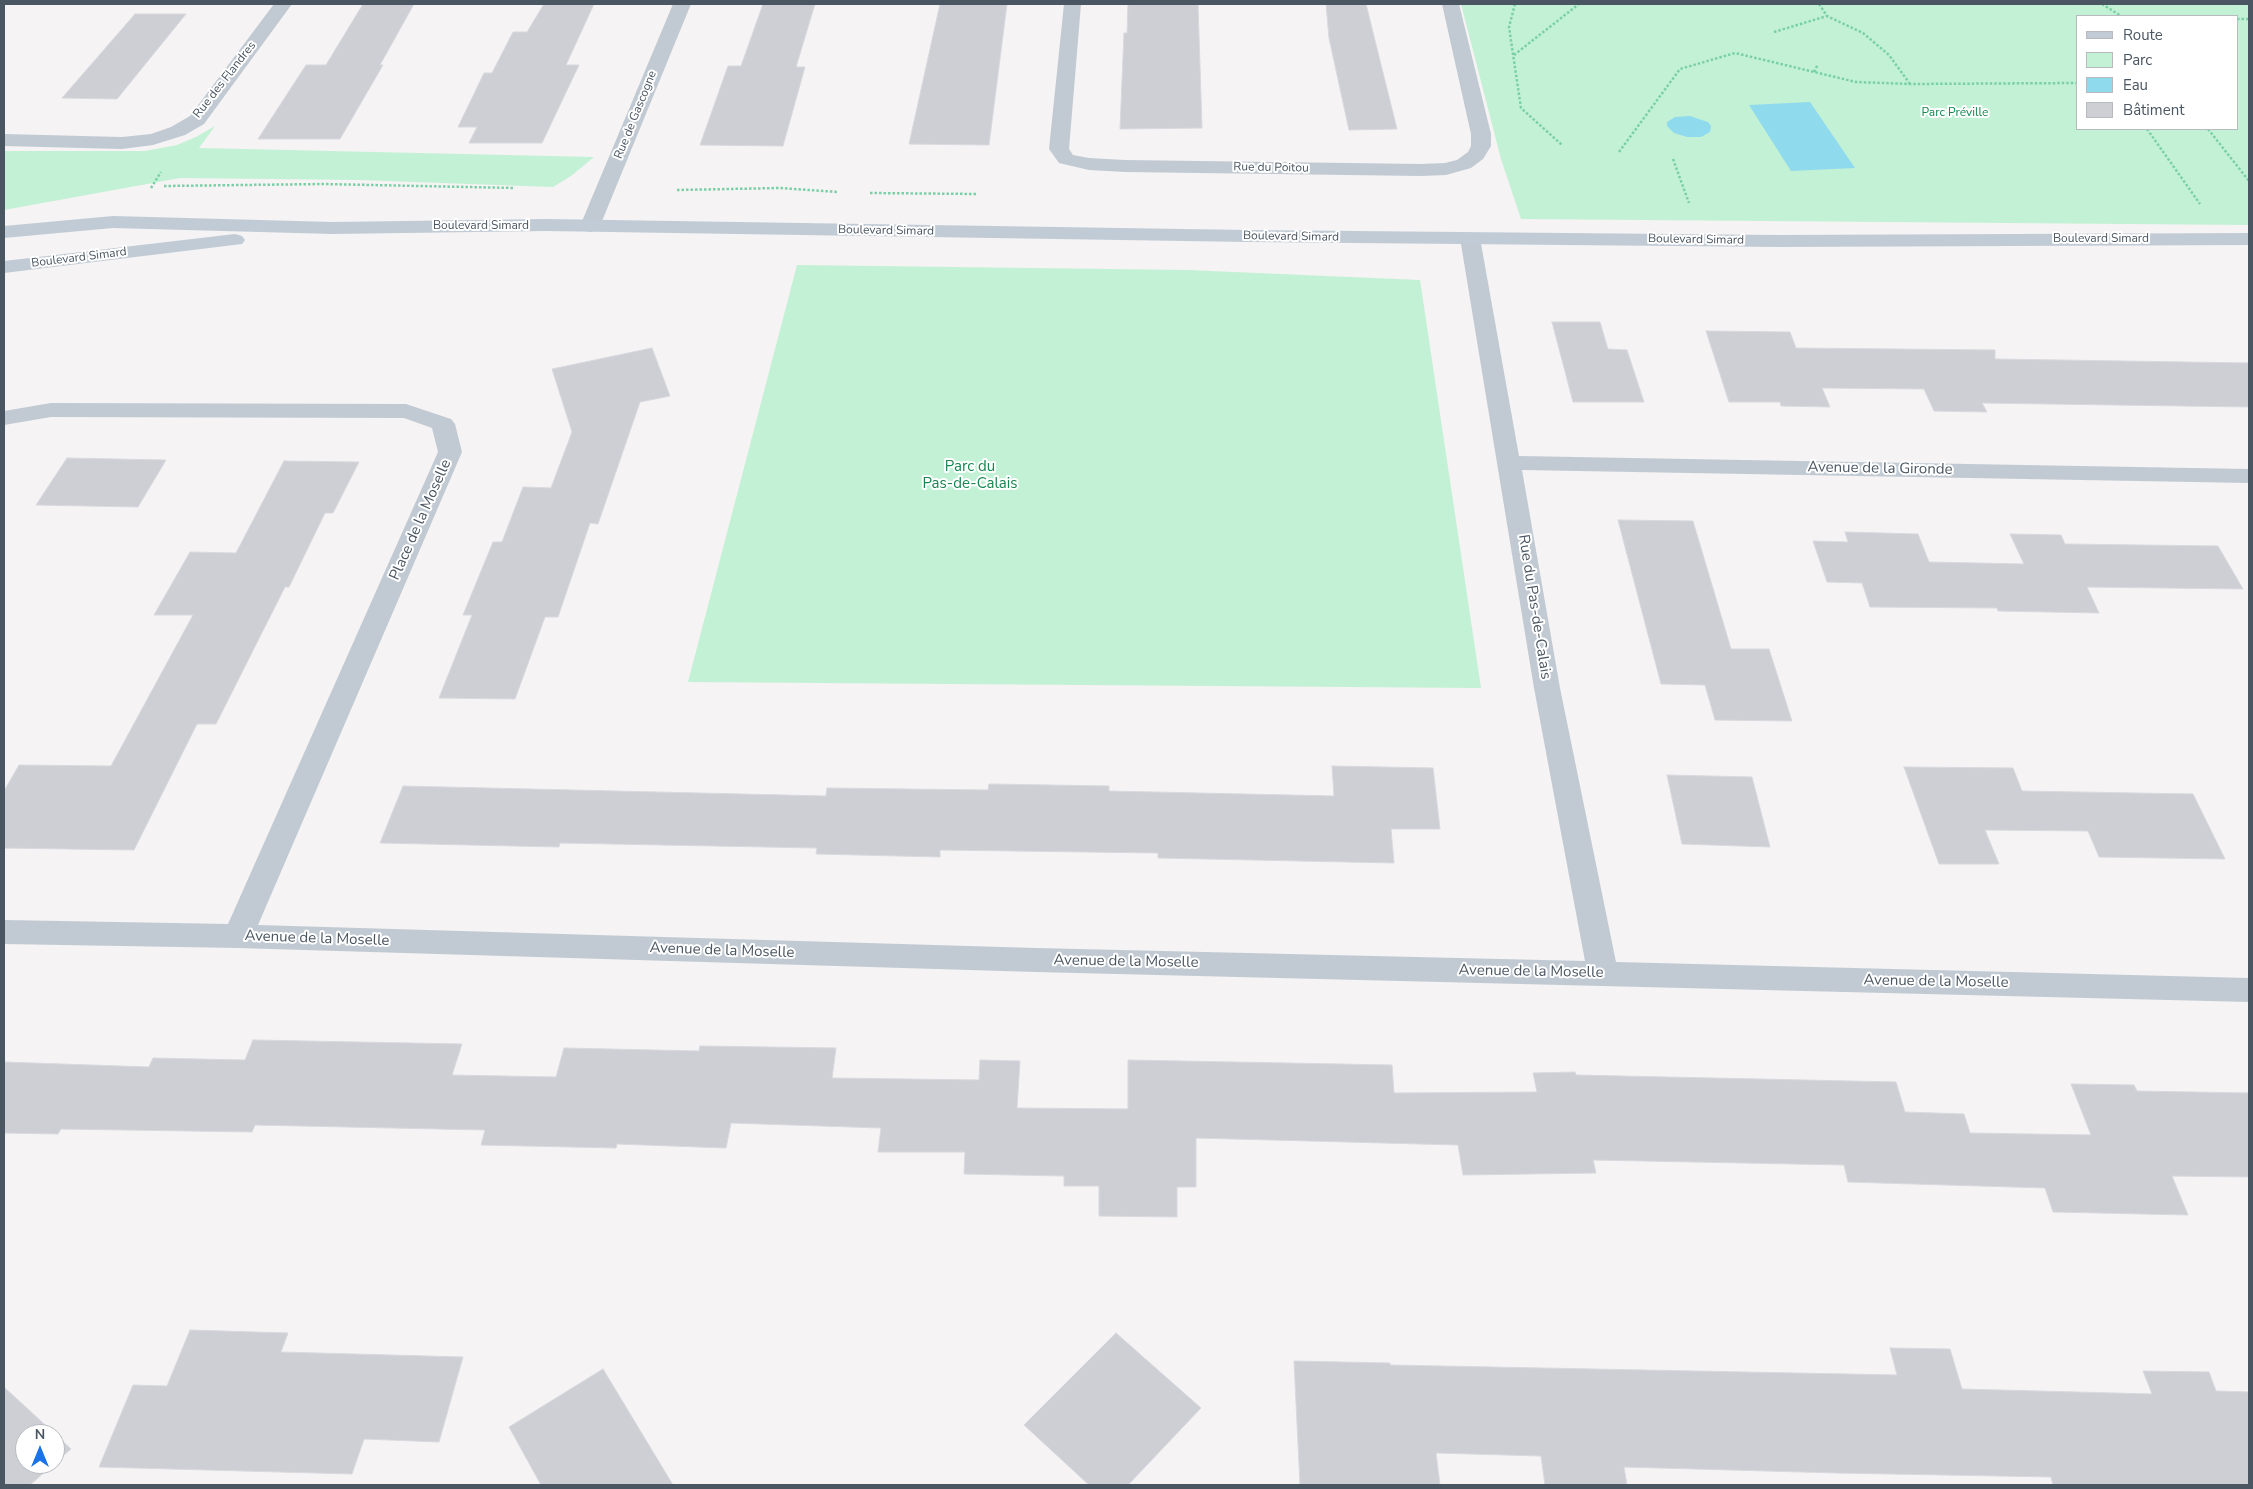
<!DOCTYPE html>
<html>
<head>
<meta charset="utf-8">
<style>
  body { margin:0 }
  #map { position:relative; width:2253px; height:1489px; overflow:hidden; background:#f5f3f3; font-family:"Nunito Sans",sans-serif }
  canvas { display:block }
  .frame { position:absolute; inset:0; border:5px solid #4a5661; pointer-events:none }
  .legend { position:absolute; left:2076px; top:15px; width:162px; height:115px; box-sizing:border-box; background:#fff; border:1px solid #b7bbc0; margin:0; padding:6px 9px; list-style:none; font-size:15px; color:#4a5661 }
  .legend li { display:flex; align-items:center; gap:10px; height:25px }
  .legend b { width:25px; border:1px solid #b7bbc0 }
  .north { position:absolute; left:15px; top:1424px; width:50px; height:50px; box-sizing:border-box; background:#fff; border:1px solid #b7bbc0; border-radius:50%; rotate:0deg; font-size:14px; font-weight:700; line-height:20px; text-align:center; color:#4a5661 }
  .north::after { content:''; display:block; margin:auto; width:18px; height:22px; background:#1a73e8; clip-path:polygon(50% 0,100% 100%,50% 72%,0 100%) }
</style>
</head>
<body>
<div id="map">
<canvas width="2253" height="1489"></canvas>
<div class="frame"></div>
<ul class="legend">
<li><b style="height:6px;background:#c1cbd6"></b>Route</li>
<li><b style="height:14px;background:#c3f1d5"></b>Parc</li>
<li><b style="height:14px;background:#90daee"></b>Eau</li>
<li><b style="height:14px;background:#cdcfd5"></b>Bâtiment</li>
</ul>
<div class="north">N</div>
</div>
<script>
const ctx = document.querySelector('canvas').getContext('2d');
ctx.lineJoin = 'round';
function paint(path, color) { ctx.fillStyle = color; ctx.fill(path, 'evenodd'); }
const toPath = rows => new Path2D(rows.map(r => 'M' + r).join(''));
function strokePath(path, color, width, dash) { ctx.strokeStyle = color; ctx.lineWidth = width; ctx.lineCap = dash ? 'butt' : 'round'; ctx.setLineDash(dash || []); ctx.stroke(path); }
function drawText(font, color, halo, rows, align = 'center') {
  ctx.font = font + ' "Nunito Sans",sans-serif'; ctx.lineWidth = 4; ctx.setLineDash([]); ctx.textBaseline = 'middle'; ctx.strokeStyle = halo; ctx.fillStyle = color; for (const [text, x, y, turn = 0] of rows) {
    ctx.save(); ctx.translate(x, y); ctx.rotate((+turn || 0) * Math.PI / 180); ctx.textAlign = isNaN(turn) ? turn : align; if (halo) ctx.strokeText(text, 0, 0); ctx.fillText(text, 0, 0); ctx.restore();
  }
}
paint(toPath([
  [1461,4,2249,4,2249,225,1521,219,1501,159],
  [2077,16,2237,16,2237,129,2077,129],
  [215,126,199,148,594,157,571,176,553,187,359,180,180,178,4,210,4,151,145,151,177,145,196,137],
  [797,265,1187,270,1420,280,1481,688,688,682]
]), '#c3f1d5');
paint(toPath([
  [1810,102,1855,168,1791,171,1749,105],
  [1690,116,1708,122,1711,126,1710,132,1701,137,1687,137,1674,133,1667,126,1667,122,1675,117]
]), '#90daee');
const building = toPath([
  [363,4,414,4,380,65,383,65,340,139,258,139,306,65,326,65,363,4],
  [544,4,594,4,566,65,579,65,542,143,469,143,477,127,458,127,484,73,492,73,513,32,527,32,544,4],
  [763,4,815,4,796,67,805,67,783,146,700,145,728,66,741,66,763,4],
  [940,4,1007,4,989,145,909,144,940,4],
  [1128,4,1198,4,1202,128,1120,129,1124,33,1127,33,1128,4],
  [1326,4,1366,4,1397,129,1349,130,1329,38,1326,4],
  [135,14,186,14,117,99,62,98,135,14],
  [1552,322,1600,322,1608,349,1627,350,1644,402,1573,402,1552,322],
  [1706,331,1790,332,1796,348,1995,350,1995,359,2249,363,2249,407,1982,403,1987,412,1934,411,1924,389,1822,388,1830,407,1781,406,1780,402,1729,402,1706,331],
  [652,348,670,396,640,402,598,524,590,523,558,617,545,617,515,699,439,698,472,615,463,615,493,542,502,542,523,487,551,488,572,432,552,369,652,348],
  [67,458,166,460,138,507,36,505,67,458],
  [284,461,359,462,333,513,325,513,289,587,285,587,216,724,197,724,134,850,4,848,4,791,19,765,111,766,193,615,154,615,190,552,236,553,284,461],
  [1618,520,1693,521,1731,649,1769,649,1792,721,1715,720,1705,685,1661,684,1618,520],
  [1845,532,1918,534,1929,562,2024,564,2010,534,2061,535,2065,544,2218,546,2243,589,2087,587,2099,613,1998,611,1997,608,1870,607,1862,583,1827,582,1813,541,1848,542,1845,532],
  [1332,766,1433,768,1440,829,1391,829,1394,863,1158,858,1158,853,940,850,940,857,816,854,817,848,560,843,559,847,380,843,403,786,826,796,827,788,988,790,989,784,1109,786,1109,791,1334,796,1332,766],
  [1904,767,2013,768,2022,791,2193,794,2225,859,2099,857,2088,831,1985,830,1999,864,1939,864,1904,767],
  [1667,775,1752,777,1770,847,1682,844,1667,775],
  [253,1040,462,1044,452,1075,556,1077,564,1048,699,1051,700,1046,836,1048,832,1078,979,1080,980,1060,1020,1061,1017,1108,1128,1109,1128,1060,1392,1065,1394,1093,1537,1092,1533,1073,1575,1072,1576,1075,1896,1082,1905,1112,1964,1114,1970,1133,2091,1135,2071,1084,2134,1085,2137,1091,2249,1093,2249,1177,2172,1176,2188,1215,2053,1212,2045,1188,1848,1182,1844,1165,1593,1160,1596,1173,1463,1175,1458,1145,1196,1138,1196,1187,1177,1187,1177,1217,1099,1216,1099,1186,1064,1186,1064,1176,964,1174,965,1152,878,1152,881,1128,731,1123,726,1148,617,1144,616,1148,481,1145,485,1130,255,1125,252,1132,61,1129,58,1134,4,1133,4,1062,149,1067,153,1058,245,1060,253,1040],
  [190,1330,288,1333,281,1352,463,1357,439,1442,364,1439,352,1474,99,1467,133,1385,167,1386,190,1330],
  [1116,1333,1201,1408,1128,1485,1089,1485,1024,1425,1116,1333],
  [1890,1348,1950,1349,1962,1389,2152,1394,2143,1371,2209,1372,2216,1391,2249,1392,2249,1485,2053,1485,2051,1477,1837,1473,1624,1467,1627,1485,1545,1485,1541,1456,1436,1453,1440,1485,1300,1485,1294,1361,1390,1363,1390,1365,1897,1375,1890,1348],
  [603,1369,673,1485,541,1485,509,1427,603,1369],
  [4,1387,55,1434,25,1434,25,1464,54,1464,30,1485,4,1485,4,1387],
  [55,1434,71,1449,55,1463,55,1434]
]);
paint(building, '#cdcfd5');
strokePath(building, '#d7d9de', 1);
strokePath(toPath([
  [1515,4,1509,27,1521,108,1562,145],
  [1819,4,1827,16,1863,33,1889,55,1910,84],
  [2102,4,2121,16],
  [2237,19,2249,19],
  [1774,32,1827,16],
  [1514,55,1579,4],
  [1814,72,1818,64],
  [2147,129,2200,204],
  [2208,129,2249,181],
  [1619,152,1680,69,1735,53,1856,82,1910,84,2077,83],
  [1673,159,1689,203],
  [164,186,323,184,515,188],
  [151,188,161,172],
  [677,190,780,188,838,192],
  [870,193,978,194]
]), '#7ad0a6', 2.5, [2.5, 2]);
paint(toPath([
  [274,4,292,4,204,124,185,135,153,145,122,149,4,146,4,134,122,137,151,134,171,127,190,116,274,4],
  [673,4,691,4,600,226,597,230,590,232,583,230,580,226,673,4],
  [1064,4,1081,4,1069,149,1073,155,1089,158,1125,160,1421,164,1445,163,1457,160,1468,152,1471,146,1471,134,1442,4,1459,4,1491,134,1491,146,1483,159,1471,168,1446,175,1421,176,1125,172,1089,170,1059,163,1049,149,1064,4],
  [1470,232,1477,234,1480,238,1519,456,2249,469,2249,483,1522,470,1560,688,1616,962,2249,978,2249,1002,1036,972,238,948,4,944,4,920,228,924,438,452,432,428,404,418,51,417,4,425,4,411,51,403,406,404,451,419,455,424,462,452,258,925,1036,948,1585,961,1534,688,1460,238,1463,234,1470,232]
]), '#c1cad2');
paint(toPath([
  [113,216,333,222,546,219,1248,230,1778,235,2249,233,2249,245,1778,247,1248,242,546,231,333,234,113,228,4,238,4,226,113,216],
  [235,234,242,236,245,240,242,244,4,273,4,261,235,234]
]), '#c1cbd6');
drawText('12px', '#4a5661', '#fff', [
  ["Rue des Flandres",225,80,-52],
  ["Rue de Gascogne",636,115,-68],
  ["Rue du Poitou",1271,168,1],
  ["Boulevard Simard",481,226],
  ["Boulevard Simard",886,231,1],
  ["Boulevard Simard",1291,237,1],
  ["Boulevard Simard",2101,239],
  ["Boulevard Simard",1696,240,1],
  ["Boulevard Simard",79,258,-7]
]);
drawText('12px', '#17864f', '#fff', [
  ["Parc Préville",1955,113]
]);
drawText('15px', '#17864f', '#fff', [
  ["Parc du",970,467],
  ["Pas-de-Calais",970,484]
]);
drawText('15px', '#4a5661', '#fff', [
  ["Avenue de la Gironde",1880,469,1],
  ["Place de la Moselle",421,520,-66],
  ["Rue du Pas-de-Calais",1534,607,81],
  ["Avenue de la Moselle",317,939,2],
  ["Avenue de la Moselle",722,951,2],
  ["Avenue de la Moselle",1126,962,1],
  ["Avenue de la Moselle",1531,972,1],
  ["Avenue de la Moselle",1936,982,1]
]);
</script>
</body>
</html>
